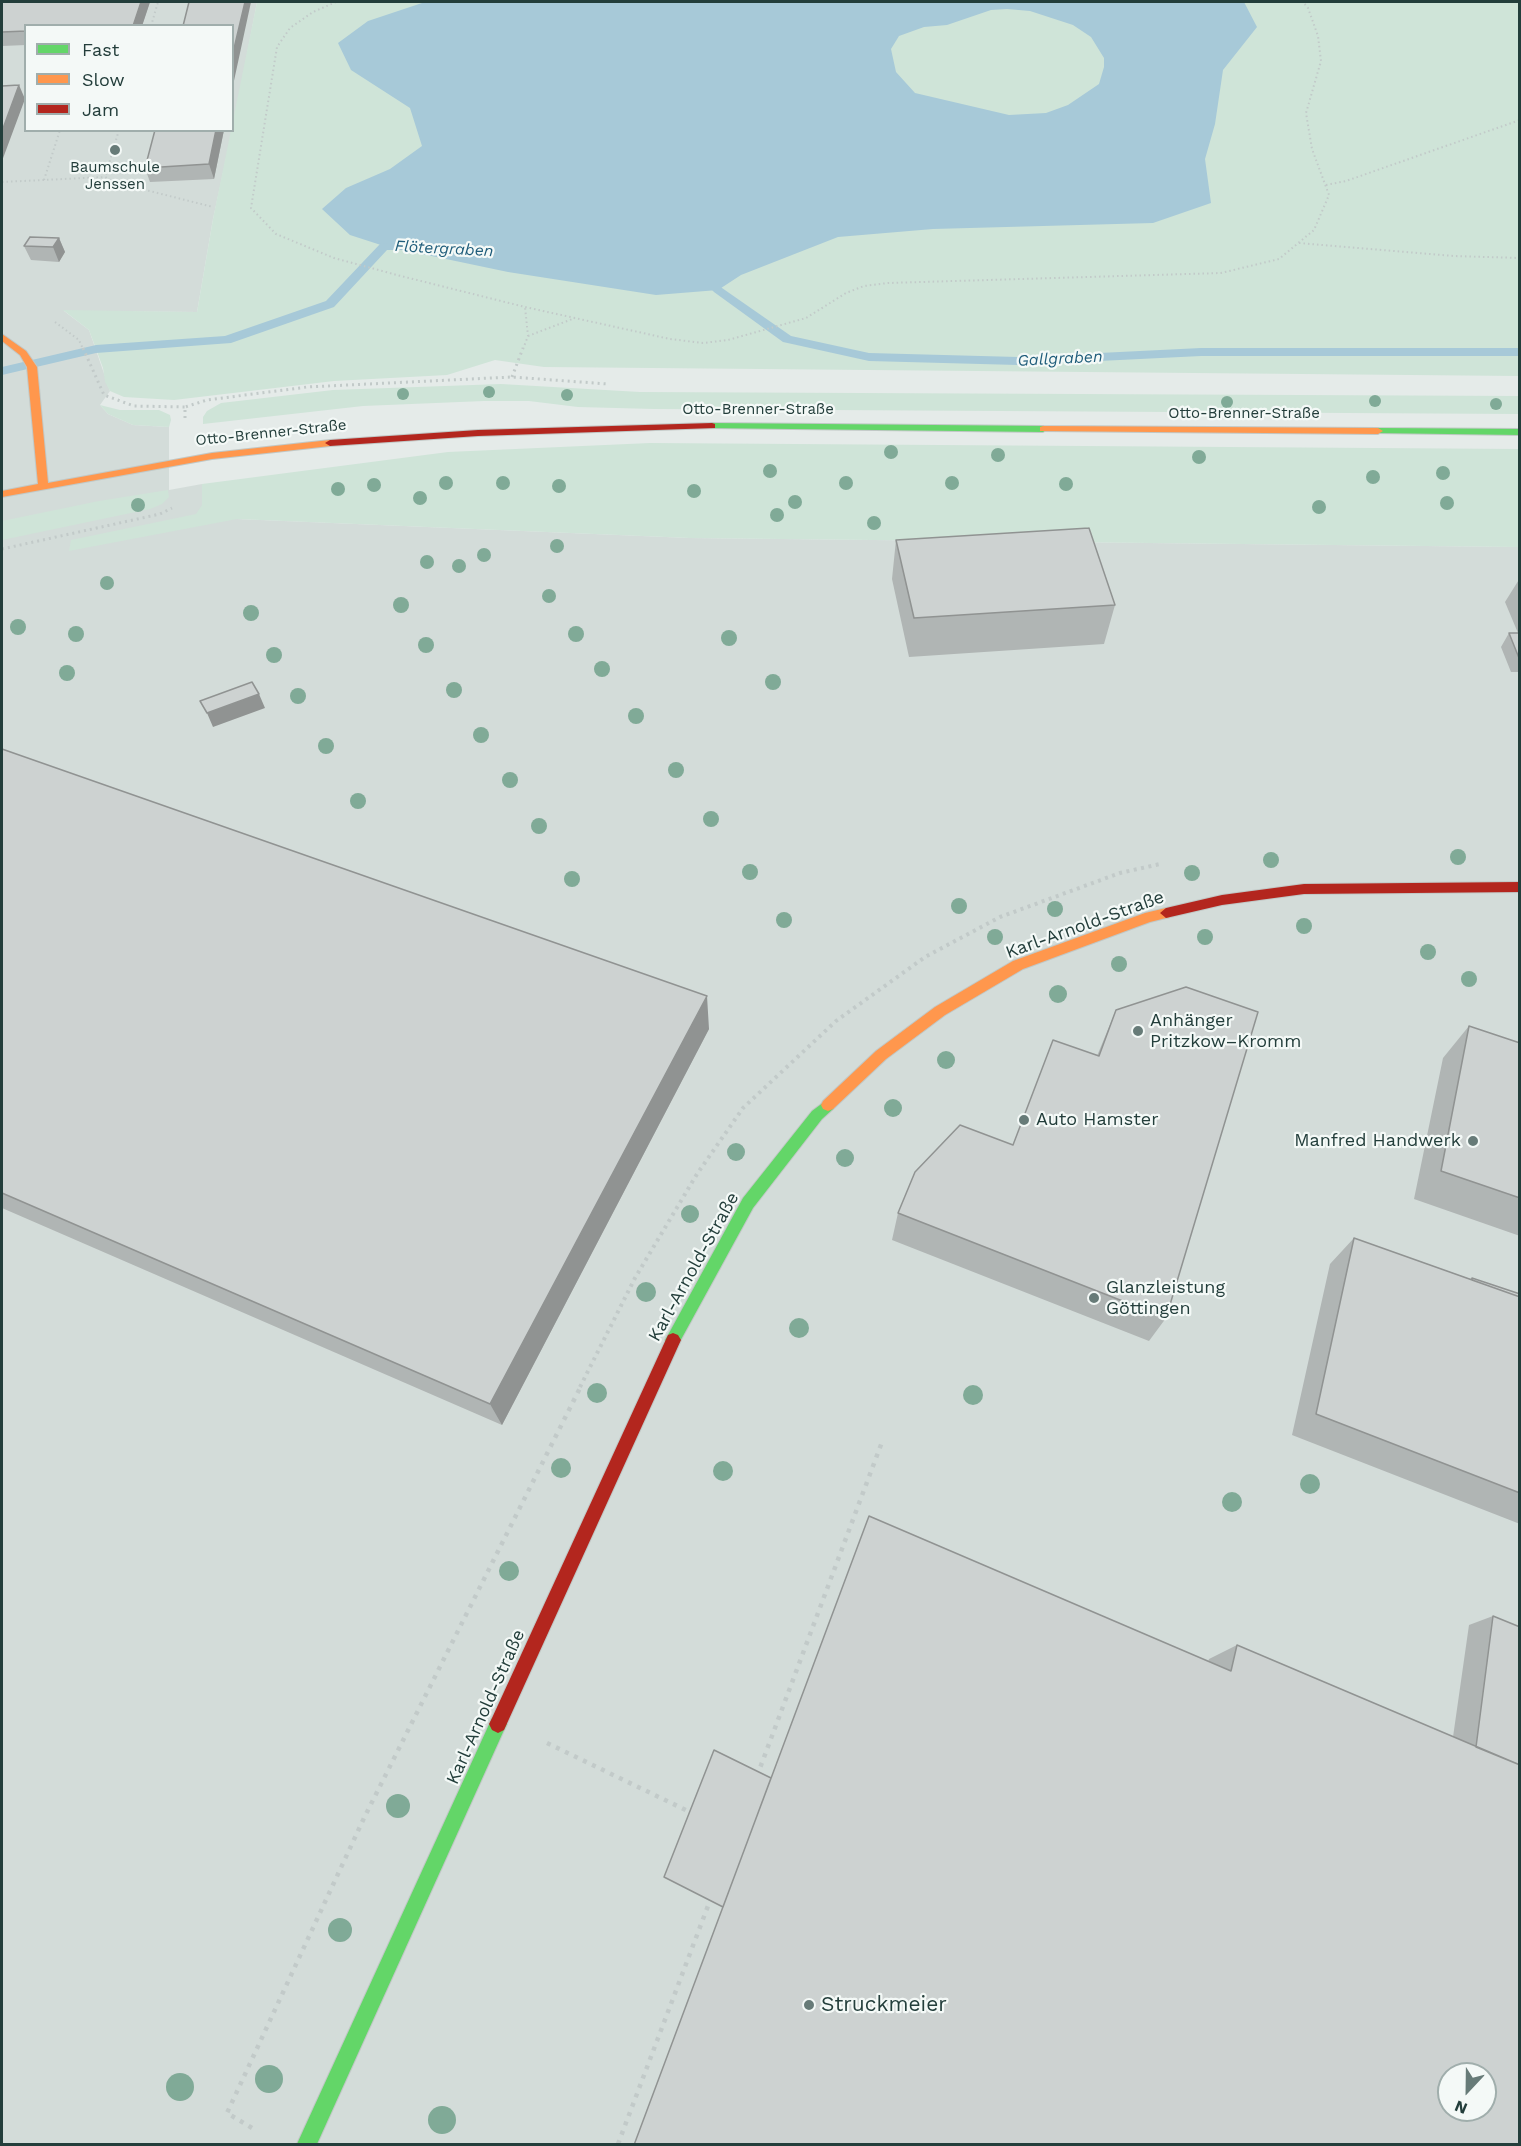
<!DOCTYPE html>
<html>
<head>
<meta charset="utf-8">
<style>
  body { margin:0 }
  #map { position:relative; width:1521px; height:2146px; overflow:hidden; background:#e5ebe9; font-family:"Work Sans",sans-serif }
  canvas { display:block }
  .frame { position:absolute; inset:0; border:3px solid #233e3b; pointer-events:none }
  .legend { position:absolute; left:24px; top:24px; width:210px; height:108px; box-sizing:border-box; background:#f4f9f7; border:2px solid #a0aeac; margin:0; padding:8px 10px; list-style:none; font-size:18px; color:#233e3b }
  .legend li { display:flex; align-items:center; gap:12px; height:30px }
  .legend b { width:30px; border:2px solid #a0aeac }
  .north { position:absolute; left:1437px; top:2062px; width:60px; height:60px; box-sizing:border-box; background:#f4f9f7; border:2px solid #a0aeac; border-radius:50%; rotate:202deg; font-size:16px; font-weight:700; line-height:24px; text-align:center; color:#233e3b }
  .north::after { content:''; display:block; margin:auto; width:21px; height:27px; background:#677b78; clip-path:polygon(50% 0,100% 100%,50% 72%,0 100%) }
</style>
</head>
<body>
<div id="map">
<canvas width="1521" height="2146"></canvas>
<div class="frame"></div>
<ul class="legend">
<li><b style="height:8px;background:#63d668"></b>Fast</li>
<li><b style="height:8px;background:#ff974d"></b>Slow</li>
<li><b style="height:8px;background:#b3261e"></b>Jam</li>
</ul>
<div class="north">N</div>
</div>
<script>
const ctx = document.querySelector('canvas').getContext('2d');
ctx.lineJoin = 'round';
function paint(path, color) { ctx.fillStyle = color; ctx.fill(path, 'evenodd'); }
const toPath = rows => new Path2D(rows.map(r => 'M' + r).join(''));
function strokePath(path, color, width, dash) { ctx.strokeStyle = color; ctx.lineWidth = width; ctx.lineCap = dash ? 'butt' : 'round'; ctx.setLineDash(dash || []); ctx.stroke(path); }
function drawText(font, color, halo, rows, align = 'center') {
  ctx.font = font + ' "Work Sans",sans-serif'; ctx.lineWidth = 4.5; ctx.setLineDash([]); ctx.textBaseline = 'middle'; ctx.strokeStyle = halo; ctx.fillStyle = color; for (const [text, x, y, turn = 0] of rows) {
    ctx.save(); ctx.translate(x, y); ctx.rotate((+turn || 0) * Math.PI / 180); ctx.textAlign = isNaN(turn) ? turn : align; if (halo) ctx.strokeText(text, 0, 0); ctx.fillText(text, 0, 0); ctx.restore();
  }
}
paint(toPath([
  [2,2,257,2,233,128,232,26,26,26,26,130,232,131,213,219,197,312,64,311,89,330,110,391,100,405,108,414,133,425,169,427,169,490,202,484,237,519,690,538,1519,547,1519,2144,2,2144],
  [1449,2074,1485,2074,1485,2110,1449,2110]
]), '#d3dcd9');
paint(toPath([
  [257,2,1519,2,1519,376,544,367,495,360,447,375,334,381,174,400,124,397,110,391,105,382,103,368,89,330,63,310,197,312,213,219],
  [501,384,640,392,1519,396,1520,414,654,409,578,407,529,401,484,401,363,406,203,424,203,417,207,411,221,403,333,390],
  [100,405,120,410,159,410,170,415,171,420,169,427,133,425,108,414],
  [650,443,1519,449,1519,547,690,538,237,519,69,551,71,540,196,514,202,505,202,484,448,452],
  [168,490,169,497,162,504,150,509,2,540,2,521,99,501]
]), '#cfe4d8');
paint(toPath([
  [425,2,1244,2,1257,27,1223,70,1215,124,1205,159,1211,203,1153,223,933,229,838,237,741,275,718,290,656,295,508,272,384,246,350,235,322,209,346,188,390,169,422,146,410,108,351,70,338,43,368,21],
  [1007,9,1030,11,1073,25,1091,37,1104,58,1104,67,1099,84,1068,105,1046,113,1009,115,915,93,896,72,891,49,899,36,924,27,947,25,991,10]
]), '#a7c9d8');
paint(toPath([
  [384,243,407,244,413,247,407,250,387,250,334,307,231,343,96,353,2,375,2,367,96,345,225,336,326,301,380,244,384,243],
  [701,270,705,271,722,288,791,336,869,353,1018,357,1201,348,1520,348,1520,356,1201,356,1018,365,869,361,783,342,714,292,695,273,701,270]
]), '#a7c9d8');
const fast = toPath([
  [712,423,1043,426,1048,429,1043,432,709,428,709,424,712,423],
  [1378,428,1520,429,1520,435,1375,433,1375,429,1378,428],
  [828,1099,833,1101,835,1105,833,1109,822,1119,753,1208,678,1345,673,1347,668,1345,665,1340,668,1335,743,1198,812,1111,828,1099],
  [498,1715,504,1718,507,1724,504,1730,317,2144,297,2144,492,1718,498,1715]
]);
const slow = toPath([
  [2,334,26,351,37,367,48,483,212,453,330,440,335,443,330,446,212,459,2,497,2,491,38,484,27,367,20,355,2,341,2,334],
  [1043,426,1378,428,1383,431,1378,434,1040,431,1040,427,1043,426],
  [1166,908,1172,913,1170,917,1150,922,1023,969,945,1015,886,1059,833,1109,828,1111,823,1109,821,1105,823,1101,876,1051,935,1007,1013,961,1145,913,1166,908]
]);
const jam = toPath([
  [712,423,715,424,715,428,478,436,330,446,325,443,330,440,478,430,712,423],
  [1520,882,1520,892,1304,894,1222,905,1166,918,1160,913,1166,908,1222,895,1304,884,1520,882],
  [673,1333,678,1335,681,1340,504,1730,498,1733,492,1730,489,1724,492,1718,668,1335,673,1333]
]);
strokePath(fast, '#c1c8c6', 2);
strokePath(slow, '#c1c8c6', 2);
strokePath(jam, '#c1c8c6', 2);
strokePath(toPath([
  [336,2,313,12,290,28,277,47,251,208,276,234,334,258,397,275,525,307,670,339,703,343,728,340,806,318,846,293,864,286,888,283,1221,273,1279,259,1314,230,1329,195,1312,149,1306,113,1321,61,1318,36,1308,8,1303,2],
  [151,26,158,2],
  [119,130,105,177,114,182,213,207],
  [44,180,60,130],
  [2,182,105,177],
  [1326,185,1346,181,1520,120],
  [1299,243,1453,256,1520,258],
  [55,322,79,340,83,349],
  [528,336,575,318],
  [523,349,528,336,525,307]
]), '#c2cac9', 2, [1.5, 3]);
strokePath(toPath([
  [83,348,104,395,134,406,185,407],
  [512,377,523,348],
  [185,418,185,407,207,400,307,387,512,377,608,384],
  [2,549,160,514,172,508]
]), '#c2cac9', 3, [2, 4]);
strokePath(toPath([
  [580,1387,635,1278,697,1174,743,1108,836,1021,925,957,1000,917,1120,873,1160,864]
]), '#c2cac9', 4, [3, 4.5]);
strokePath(toPath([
  [547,1743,694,1814],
  [757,1776,882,1442],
  [252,2128,227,2113,364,1818,581,1386],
  [618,2144,711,1898]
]), '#c2cac9', 4.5, [4, 6]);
paint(fast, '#63d668');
paint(slow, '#ff974d');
paint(jam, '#b3261e');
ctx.fillStyle = '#80aa97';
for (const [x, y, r] of [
  [489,392,6],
  [403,394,6],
  [567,395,6],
  [1375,401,6],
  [1227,402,6],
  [1496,404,6],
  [891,452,7],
  [998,455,7],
  [1199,457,7],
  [770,471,7],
  [1443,473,7],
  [1373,477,7],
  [446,483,7],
  [503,483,7],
  [846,483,7],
  [952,483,7],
  [1066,484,7],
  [374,485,7],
  [559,486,7],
  [338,489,7],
  [694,491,7],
  [420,498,7],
  [795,502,7],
  [1447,503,7],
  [138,505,7],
  [1319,507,7],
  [777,515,7],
  [874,523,7],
  [557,546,7],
  [484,555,7],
  [427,562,7],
  [459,566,7],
  [107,583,7],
  [549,596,7],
  [401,605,8],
  [251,613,8],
  [18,627,8],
  [76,634,8],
  [576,634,8],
  [729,638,8],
  [426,645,8],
  [274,655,8],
  [602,669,8],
  [67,673,8],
  [773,682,8],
  [454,690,8],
  [298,696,8],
  [636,716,8],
  [481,735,8],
  [326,746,8],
  [676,770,8],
  [510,780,8],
  [358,801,8],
  [711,819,8],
  [539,826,8],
  [1458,857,8],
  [1271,860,8],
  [750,872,8],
  [1192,873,8],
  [572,879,8],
  [959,906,8],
  [1055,909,8],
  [784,920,8],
  [1304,926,8],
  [995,937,8],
  [1205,937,8],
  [1428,952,8],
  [1119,964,8],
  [1469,979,8],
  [1058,994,9],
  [946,1060,9],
  [893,1108,9],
  [736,1152,9],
  [845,1158,9],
  [690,1214,9],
  [646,1292,10],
  [799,1328,10],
  [597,1393,10],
  [973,1395,10],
  [561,1468,10],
  [723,1471,10],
  [1310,1484,10],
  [1232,1502,10],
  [509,1571,10],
  [398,1806,12],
  [340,1930,12],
  [269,2079,14],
  [180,2087,14],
  [442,2120,14]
]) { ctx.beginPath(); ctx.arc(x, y, r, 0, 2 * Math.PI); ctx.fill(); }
paint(toPath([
  [2,2,150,2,142,26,26,26,26,45,2,46],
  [224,130,214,179,150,182,145,168],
  [59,238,65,252,59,262,31,260,24,246],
  [896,540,1115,605,1104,644,909,657,892,579],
  [1520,578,1520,672,1511,672,1501,647,1509,633,1518,633,1505,602],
  [2,749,709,1029,502,1425,2,1208],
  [1116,1010,1166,1318,1149,1341,892,1240,898,1213,1013,1145,1097,1056],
  [1469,1026,1520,1043,1520,1236,1414,1199,1443,1058],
  [1354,1238,1470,1279,1472,1278,1520,1294,1520,1524,1292,1435,1330,1264],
  [1493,1616,1520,2145,723,1907,771,1778,1208,1662,1209,1659,1237,1645,1453,1737,1469,1625]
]), '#b0b5b4');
paint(toPath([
  [141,2,150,2,142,26,133,26],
  [245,2,251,2,232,90,232,57],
  [19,85,25,99,2,161,2,131],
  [216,130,224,130,214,179,209,164],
  [59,238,65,252,59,262,53,247],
  [259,694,265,708,213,727,207,713],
  [707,996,709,1029,502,1425,490,1404]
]), '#909392');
const building = toPath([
  [2,2,141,2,133,26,26,26,26,31,2,32,2,2],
  [189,2,245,2,232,57,232,26,183,26,189,2],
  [19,85,2,131,2,86,19,85],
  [155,130,216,130,209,164,145,168,155,130],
  [30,237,59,238,53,247,24,246,30,237],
  [1089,528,1115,605,914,618,896,540,1089,528],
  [1509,633,1520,633,1520,658,1519,658,1509,633],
  [252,682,259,694,207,713,200,701,252,682],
  [2,749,707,996,490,1404,2,1193,2,749],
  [1186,987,1258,1012,1166,1318,898,1213,915,1172,960,1125,1013,1145,1053,1040,1099,1056,1116,1010,1186,987],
  [1469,1026,1520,1043,1520,1198,1441,1171,1469,1026],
  [1354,1238,1520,1297,1520,1493,1316,1414,1354,1238],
  [1472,1278,1520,1294,1520,1297,1472,1280,1472,1278],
  [869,1516,1231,1671,1237,1645,1520,1765,1520,2145,634,2145,869,1516],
  [1449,2074,1485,2074,1485,2110,1449,2110,1449,2074],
  [1493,1616,1520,1627,1520,1765,1476,1747,1493,1616],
  [714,1750,771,1778,723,1907,664,1877,714,1750]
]);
paint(building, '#cdd2d1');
strokePath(building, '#909392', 1.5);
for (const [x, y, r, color] of [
  [115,150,6,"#677b78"],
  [1138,1031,6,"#677b78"],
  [1024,1120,6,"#677b78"],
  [1473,1141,6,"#677b78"],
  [1094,1298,6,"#677b78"],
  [809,2005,6,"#677b78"]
]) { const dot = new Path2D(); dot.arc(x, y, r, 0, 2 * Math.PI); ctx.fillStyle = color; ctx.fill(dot); strokePath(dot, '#f4f9f7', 2); }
drawText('15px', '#233e3b', '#f4f9f7', [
  ["Baumschule",115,168],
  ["Jenssen",115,185]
]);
drawText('15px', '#233e3b', '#f4f9f7', [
  ["Otto-Brenner-Straße",758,410],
  ["Otto-Brenner-Straße",1244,414],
  ["Otto-Brenner-Straße",271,433,-6]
]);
drawText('italic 16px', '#1e5c7a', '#f4f9f7', [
  ["Flötergraben",444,249,3],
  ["Gallgraben",1060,359,-3]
]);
drawText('18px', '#233e3b', '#f4f9f7', [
  ["Karl-Arnold-Straße",1085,925,-20],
  ["Karl-Arnold-Straße",694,1267,-61],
  ["Karl-Arnold-Straße",486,1707,-66]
]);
drawText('18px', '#233e3b', '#f4f9f7', [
  ["Anhänger",1150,1021],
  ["Pritzkow–Kromm",1150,1042],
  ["Auto Hamster",1036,1120],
  ["Manfred Handwerk",1461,1141,"right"],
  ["Glanzleistung",1106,1288],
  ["Göttingen",1106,1309]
], 'left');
drawText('21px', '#233e3b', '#f4f9f7', [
  ["Struckmeier",821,2005]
], 'left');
</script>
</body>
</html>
